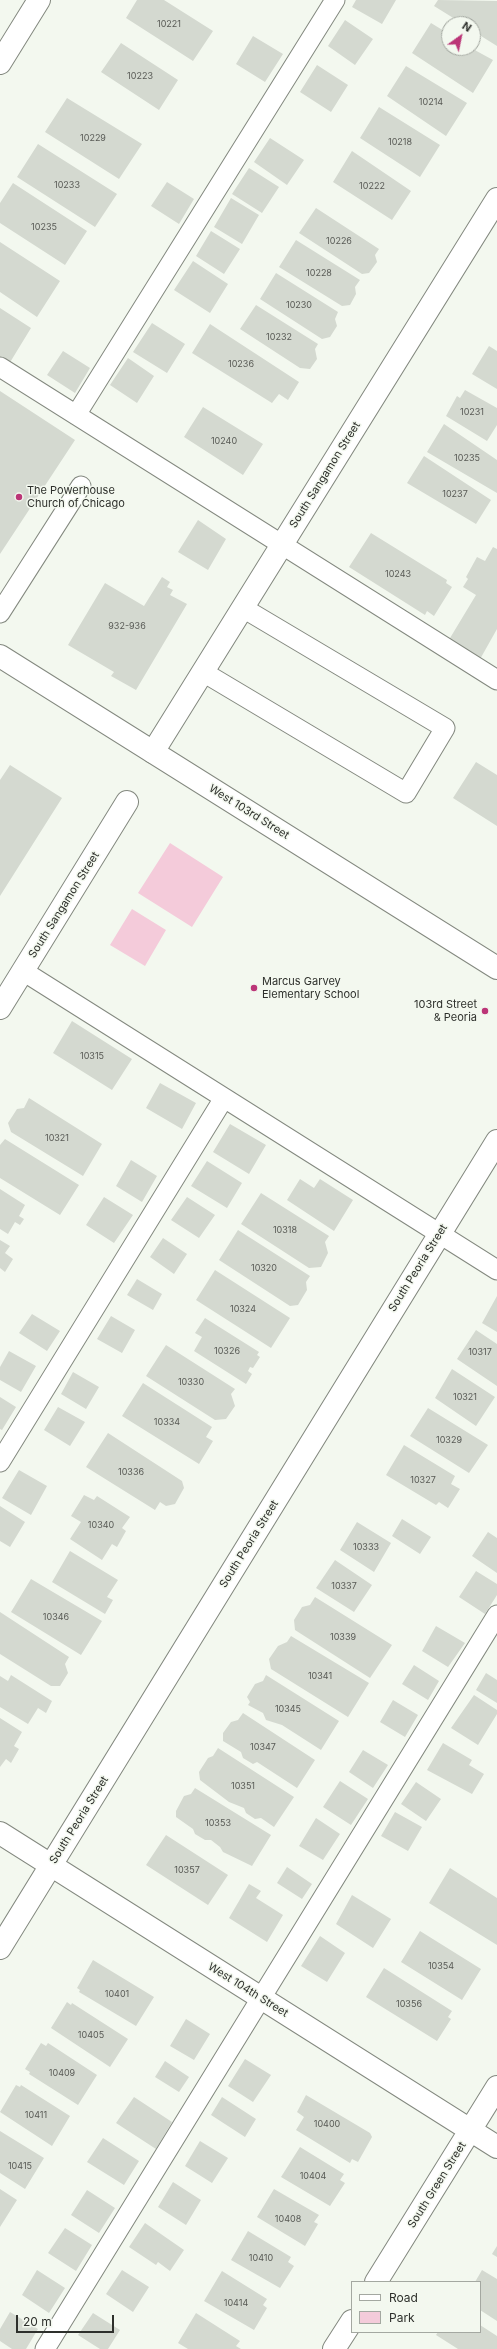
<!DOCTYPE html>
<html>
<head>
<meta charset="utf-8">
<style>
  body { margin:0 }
  #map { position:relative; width:497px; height:2349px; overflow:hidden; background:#f3f8ef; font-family:Inter,sans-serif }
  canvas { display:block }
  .legend { position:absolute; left:351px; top:2281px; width:130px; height:52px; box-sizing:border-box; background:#f3f8ef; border:1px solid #a4a8a1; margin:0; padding:5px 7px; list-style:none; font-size:12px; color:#2e302c }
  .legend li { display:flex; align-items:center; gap:8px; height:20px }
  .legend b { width:20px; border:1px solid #a4a8a1 }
  .north { position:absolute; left:441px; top:16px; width:40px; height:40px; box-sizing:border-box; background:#f3f8ef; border:1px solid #a4a8a1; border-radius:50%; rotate:33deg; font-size:11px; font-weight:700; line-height:16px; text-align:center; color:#2e302c }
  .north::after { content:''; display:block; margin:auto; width:14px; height:18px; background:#bb3577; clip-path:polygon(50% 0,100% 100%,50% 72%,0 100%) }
  .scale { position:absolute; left:16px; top:2315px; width:98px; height:18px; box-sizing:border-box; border:2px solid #2e302c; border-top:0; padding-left:5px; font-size:12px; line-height:14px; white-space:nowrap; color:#2e302c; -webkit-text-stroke:3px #f3f8ef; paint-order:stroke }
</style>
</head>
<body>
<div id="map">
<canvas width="497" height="2349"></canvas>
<ul class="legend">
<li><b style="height:5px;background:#fff"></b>Road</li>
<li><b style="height:11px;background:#f4cbda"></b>Park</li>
</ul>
<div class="north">N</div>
<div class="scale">20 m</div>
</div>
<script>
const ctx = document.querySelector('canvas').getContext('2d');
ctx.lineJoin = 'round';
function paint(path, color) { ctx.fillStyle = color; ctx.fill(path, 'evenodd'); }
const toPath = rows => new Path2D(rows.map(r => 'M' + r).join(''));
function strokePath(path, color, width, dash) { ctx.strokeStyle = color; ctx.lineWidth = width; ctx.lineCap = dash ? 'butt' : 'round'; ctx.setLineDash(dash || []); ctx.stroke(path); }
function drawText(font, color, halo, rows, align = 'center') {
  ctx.font = font + ' Inter,sans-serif'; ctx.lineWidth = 3; ctx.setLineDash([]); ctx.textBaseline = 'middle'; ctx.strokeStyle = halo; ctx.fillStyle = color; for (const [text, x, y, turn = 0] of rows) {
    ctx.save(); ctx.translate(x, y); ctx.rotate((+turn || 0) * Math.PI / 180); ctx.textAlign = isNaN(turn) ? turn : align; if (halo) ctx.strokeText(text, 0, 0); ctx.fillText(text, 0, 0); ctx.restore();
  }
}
paint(toPath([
  [170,843,223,877,192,927,138,893],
  [132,909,166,930,145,966,110,945]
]), '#f4cbda');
paint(toPath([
  [137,0,164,0,213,31,193,61,126,18],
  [356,0,396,0,382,24,352,7],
  [438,0,497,1,497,46,473,31,473,24,463,24,434,6],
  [345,20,373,39,355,65,328,46],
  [431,23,449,34,449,48,471,48,493,60,473,93,412,53],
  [253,36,283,54,265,82,236,64],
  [121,43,178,80,159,110,101,72],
  [317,65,348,85,331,112,300,92],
  [406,66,467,103,446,136,387,96],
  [67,98,142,144,119,179,45,132],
  [379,107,440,145,420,177,360,138],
  [270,138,304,160,287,185,254,162],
  [38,144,117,194,95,227,17,177],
  [352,151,411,191,392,220,333,182],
  [249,168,279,187,262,213,232,194],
  [167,182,194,199,179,224,151,206],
  [13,183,87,231,65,265,0,223,0,203],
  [231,198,259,215,242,244,214,227],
  [316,208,379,249,375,255,377,262,369,273,362,274,299,233],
  [211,231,240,249,224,274,196,256],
  [296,240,360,280,355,287,356,294,350,305,342,306,279,267],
  [0,242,60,281,37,317,0,292],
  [193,261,228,284,210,313,174,290],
  [276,273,338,312,335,319,337,326,330,337,322,339,260,299],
  [256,305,318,344,315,349,317,359,310,369,300,368,240,329],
  [0,308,31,328,9,364,0,359],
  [152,323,185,344,167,373,133,352],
  [210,324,299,382,288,400,279,394,272,403,192,353],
  [489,346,497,351,497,389,472,374],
  [63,351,90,368,75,393,47,375],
  [128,358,154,376,137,403,110,385],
  [465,390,497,408,497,425,487,441,446,416,457,396,460,398],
  [0,391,75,440,0,554],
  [203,407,263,444,243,475,184,437],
  [444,424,497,460,497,493,427,452],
  [424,456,491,500,476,524,407,483],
  [198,520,226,539,208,570,178,552],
  [371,533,447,580,446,583,452,587,434,616,427,611,425,615,349,567],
  [493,547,497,549,497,629,479,661,447,643,476,595,463,587,468,579,466,577,477,557,485,561],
  [162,577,170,582,167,587,173,590,170,595,187,604,136,690,111,676,114,672,68,645,105,583,144,606],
  [476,762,497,775,497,826,453,798],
  [10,765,62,798,0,896,0,780],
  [72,1021,132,1059,112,1090,53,1053],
  [160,1083,196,1103,182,1129,146,1108],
  [29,1098,102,1144,83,1176,11,1132,8,1123,17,1109,24,1108],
  [230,1124,266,1145,249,1174,213,1152],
  [5,1139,79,1185,60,1215,0,1178,0,1145],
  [131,1160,157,1176,142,1202,116,1186],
  [207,1161,242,1183,227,1208,191,1186],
  [300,1179,314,1188,320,1179,353,1200,334,1231,287,1200],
  [0,1189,25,1205,19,1216,24,1219,20,1225,15,1222,8,1234,0,1229],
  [261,1193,329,1236,325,1242,328,1253,321,1267,309,1268,241,1224],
  [104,1197,133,1215,114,1243,86,1225],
  [187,1197,215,1215,199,1238,171,1220],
  [238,1230,310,1276,306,1282,307,1290,298,1305,290,1306,219,1260],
  [163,1238,187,1254,174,1274,150,1257],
  [0,1240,10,1246,5,1253,13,1259,5,1272,0,1268],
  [215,1270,290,1318,271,1348,196,1300],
  [137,1279,162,1294,153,1310,127,1295],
  [497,1296,497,1332,482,1323],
  [32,1314,60,1331,47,1351,19,1333],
  [111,1316,135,1330,122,1353,97,1339],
  [205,1318,259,1352,257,1355,260,1357,253,1368,250,1367,248,1371,252,1374,246,1384,194,1351,202,1337,195,1333],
  [476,1330,497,1344,497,1386,457,1359],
  [166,1345,235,1389,231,1394,235,1406,226,1419,215,1420,146,1376],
  [9,1351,36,1366,21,1392,0,1380,0,1367],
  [452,1369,495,1397,476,1426,435,1398],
  [73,1372,99,1387,86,1409,61,1394],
  [143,1383,212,1427,206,1437,213,1441,199,1464,122,1416],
  [0,1397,16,1407,2,1430,0,1429],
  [58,1407,85,1422,70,1446,44,1430],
  [428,1408,488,1445,469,1473,410,1436],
  [108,1433,182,1481,184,1488,175,1504,166,1506,160,1502,155,1510,86,1467],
  [404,1445,455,1476,451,1484,460,1489,448,1508,439,1502,436,1505,386,1475],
  [19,1470,47,1486,31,1515,2,1498],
  [84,1495,94,1500,97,1496,130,1517,122,1528,126,1531,117,1547,112,1544,102,1560,70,1539,81,1522,71,1516],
  [0,1506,25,1522,10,1547,0,1541],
  [402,1519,431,1537,420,1554,392,1536],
  [357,1522,391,1543,374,1572,340,1550],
  [488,1532,497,1538,497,1573,472,1556],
  [70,1551,118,1580,107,1597,113,1600,105,1614,52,1582],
  [335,1560,372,1585,354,1612,316,1588],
  [476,1571,497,1584,497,1595,485,1614,459,1597],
  [31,1579,102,1621,81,1655,11,1612],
  [315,1597,392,1645,370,1678,295,1630,294,1620,302,1607,310,1605],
  [0,1612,69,1657,65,1664,68,1673,60,1686,51,1686,0,1654],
  [436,1626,465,1643,448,1667,422,1651],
  [291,1636,369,1683,348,1717,271,1669,269,1659,278,1646,287,1642],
  [414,1665,439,1681,428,1700,402,1684],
  [486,1673,497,1680,497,1703,476,1690],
  [11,1675,52,1701,46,1713,38,1708,28,1724,0,1707,0,1676,8,1681],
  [266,1675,339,1721,321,1750,282,1725,266,1720,263,1713,248,1705,250,1702,247,1697,255,1684,263,1681],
  [474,1695,497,1710,497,1714,478,1745,451,1728],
  [393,1700,418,1715,405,1737,380,1722],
  [243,1713,315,1760,297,1788,257,1762,253,1764,243,1758,241,1752,223,1741,223,1733,231,1722,238,1720],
  [0,1718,22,1732,14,1746,19,1749,11,1763,6,1759,0,1767],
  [443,1743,472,1760,469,1765,484,1774,472,1794,427,1770],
  [218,1748,294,1797,274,1827,261,1818,255,1819,246,1813,244,1808,229,1802,200,1780,199,1772,208,1758,213,1756],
  [363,1750,388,1765,373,1788,349,1772],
  [340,1781,368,1799,351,1825,323,1807],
  [416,1782,441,1799,426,1821,401,1804],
  [195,1788,271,1835,252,1866,223,1852,220,1847,211,1840,205,1840,195,1834,193,1829,176,1817,176,1811,184,1796,191,1794],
  [395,1812,422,1827,408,1851,381,1836],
  [316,1818,340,1834,323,1860,299,1846],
  [166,1835,228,1875,208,1905,146,1865],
  [287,1867,312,1884,302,1899,277,1883],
  [450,1868,497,1898,497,1945,429,1903],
  [249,1884,261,1891,256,1898,283,1915,267,1942,229,1918],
  [352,1895,391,1919,373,1948,336,1924],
  [420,1931,481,1969,462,2000,401,1962],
  [320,1936,345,1953,327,1982,301,1966],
  [93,1960,154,1997,136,2026,79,1992,80,1990,77,1988],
  [384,1968,452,2011,448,2017,451,2019,437,2041,366,1997],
  [67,2002,71,2005,72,2003,128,2039,110,2067,51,2028],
  [186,2019,210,2034,194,2060,170,2046],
  [41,2043,46,2046,48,2043,97,2075,78,2105,29,2074,30,2072,25,2069],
  [245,2059,271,2075,253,2102,228,2086],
  [165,2061,189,2077,179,2092,155,2077],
  [16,2085,20,2087,21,2085,70,2116,52,2146,0,2112],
  [306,2095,370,2133,372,2137,358,2162,352,2159,350,2163,296,2130,304,2117,297,2112],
  [134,2097,172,2122,156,2149,116,2123],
  [222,2097,256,2119,245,2137,211,2115],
  [0,2131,44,2158,25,2189,0,2173],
  [103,2138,139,2161,124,2185,87,2162],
  [200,2141,228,2158,212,2183,185,2166],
  [300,2147,344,2174,340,2180,345,2183,330,2206,281,2177],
  [173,2182,201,2200,186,2225,158,2207],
  [0,2189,17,2200,0,2227],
  [274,2189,319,2215,314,2222,318,2224,305,2246,257,2217],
  [87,2190,115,2208,99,2233,71,2215],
  [145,2223,184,2250,170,2271,158,2262,156,2265,129,2247],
  [65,2228,92,2245,76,2271,48,2253],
  [248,2231,291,2257,288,2262,294,2266,280,2288,231,2260],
  [497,2246,497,2257,492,2254],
  [37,2270,65,2288,49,2313,22,2295],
  [122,2270,149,2287,133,2312,106,2294],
  [482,2270,497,2279,497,2321,480,2310,480,2282,475,2282],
  [222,2271,267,2299,263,2305,267,2308,254,2330,204,2301],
  [10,2312,38,2329,26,2349,12,2349,0,2341,0,2329],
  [93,2313,120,2330,108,2349,100,2349,78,2335],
  [196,2313,240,2341,236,2346,241,2349,188,2349,178,2343],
  [480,2325,497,2336,497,2349,458,2349,436,2335,438,2332,480,2332]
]), '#d4d9d0');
const service = toPath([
  [0,367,497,680],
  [76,415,335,0],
  [0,613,81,486],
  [203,672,406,793,445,728,243,608],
  [23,971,497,1270],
  [0,1462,224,1098],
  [45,2349,497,1615]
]);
const minor = toPath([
  [0,63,39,0],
  [153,752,497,199],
  [0,1008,127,802],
  [0,1833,497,2147],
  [0,1948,497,1141],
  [376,2282,497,2087],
  [334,2349,352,2321]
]);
const secondary = toPath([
  [0,656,497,968]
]);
strokePath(service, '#83887f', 21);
strokePath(minor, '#83887f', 24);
strokePath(secondary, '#83887f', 24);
strokePath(service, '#fff', 19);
strokePath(minor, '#fff', 22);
strokePath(secondary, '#fff', 22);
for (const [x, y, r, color] of [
  [19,497,4,"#bb3577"],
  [254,988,4,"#bb3577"],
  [485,1011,4,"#bb3577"]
]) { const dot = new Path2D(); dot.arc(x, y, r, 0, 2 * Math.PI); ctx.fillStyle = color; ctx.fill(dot); strokePath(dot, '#f3f8ef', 1.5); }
drawText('9px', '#585a55', null, [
  ["10221",169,24],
  ["10223",140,76],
  ["10214",431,102],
  ["10229",93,138],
  ["10218",400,142],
  ["10233",67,185],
  ["10222",372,186],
  ["10235",44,227],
  ["10226",339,241],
  ["10228",319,273],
  ["10230",299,305],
  ["10232",279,337],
  ["10236",241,364],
  ["10231",472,412],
  ["10240",224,441],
  ["10235",467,458],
  ["10237",455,494],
  ["10243",398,574],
  ["932-936",127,626],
  ["10315",92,1056],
  ["10321",57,1138],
  ["10318",285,1230],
  ["10320",264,1268],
  ["10324",243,1309],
  ["10326",227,1351],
  ["10317",480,1352],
  ["10330",191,1382],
  ["10321",465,1397],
  ["10334",167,1422],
  ["10329",449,1440],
  ["10336",131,1472],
  ["10327",423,1480],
  ["10340",101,1525],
  ["10333",366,1547],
  ["10337",344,1586],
  ["10346",56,1617],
  ["10339",343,1637],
  ["10341",320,1676],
  ["10345",288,1709],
  ["10347",263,1747],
  ["10351",243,1786],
  ["10353",218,1823],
  ["10357",187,1870],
  ["10354",441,1966],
  ["10401",117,1994],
  ["10356",409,2004],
  ["10405",91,2035],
  ["10409",62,2073],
  ["10411",36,2115],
  ["10400",327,2124],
  ["10415",20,2166],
  ["10404",313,2176],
  ["10408",288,2219],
  ["10410",261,2258],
  ["10414",236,2303]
]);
drawText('11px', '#2e302c', '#f3f8ef', [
  ["South Sangamon Street",325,475,-58],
  ["West 103rd Street",249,812,32],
  ["South Sangamon Street",64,905,-58],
  ["South Peoria Street",418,1268,-58],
  ["South Peoria Street",249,1544,-58],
  ["South Peoria Street",79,1820,-58],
  ["West 104th Street",248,1990,32],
  ["South Green Street",437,2185,-58]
]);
drawText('11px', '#2e302c', '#f3f8ef', [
  ["The Powerhouse",27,491],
  ["Church of Chicago",27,504],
  ["Marcus Garvey",262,982],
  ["Elementary School",262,995],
  ["103rd Street",477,1005,"right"],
  ["& Peoria",477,1018,"right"]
], 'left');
</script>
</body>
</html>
